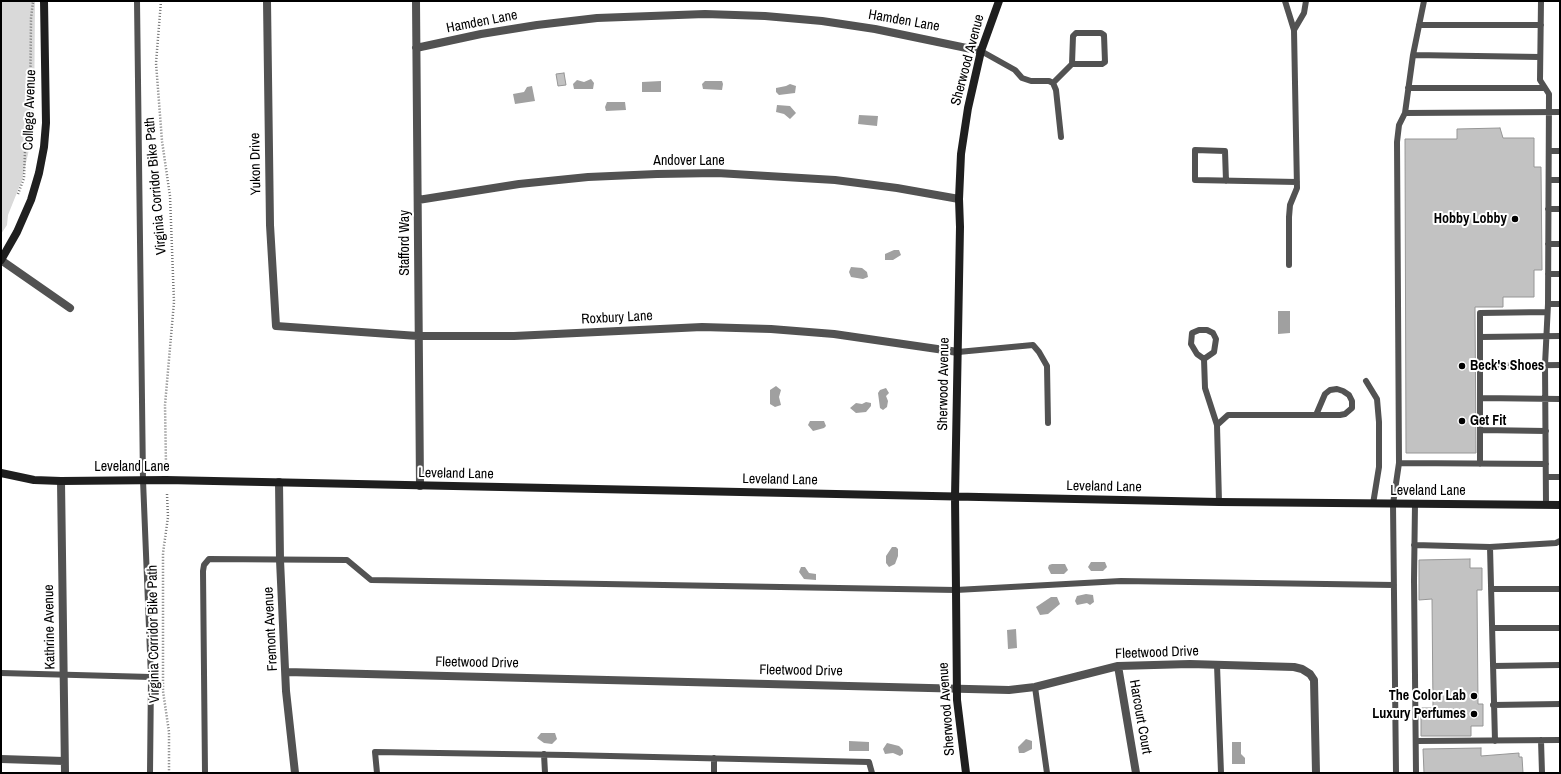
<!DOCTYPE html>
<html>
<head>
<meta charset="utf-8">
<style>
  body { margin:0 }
  #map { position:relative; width:1561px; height:774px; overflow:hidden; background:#fff; font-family:"Archivo Narrow",sans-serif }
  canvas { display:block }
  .frame { position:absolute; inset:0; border:2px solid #000; pointer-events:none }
</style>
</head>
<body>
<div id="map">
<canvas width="1561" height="774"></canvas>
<div class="frame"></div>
</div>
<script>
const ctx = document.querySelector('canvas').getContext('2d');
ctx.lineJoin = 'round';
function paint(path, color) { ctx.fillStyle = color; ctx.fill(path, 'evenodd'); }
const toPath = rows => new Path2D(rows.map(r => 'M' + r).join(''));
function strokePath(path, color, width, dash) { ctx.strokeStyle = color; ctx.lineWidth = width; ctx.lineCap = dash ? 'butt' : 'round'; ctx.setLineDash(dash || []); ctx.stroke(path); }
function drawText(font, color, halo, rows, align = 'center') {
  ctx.font = font + ' "Archivo Narrow",sans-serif'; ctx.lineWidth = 4; ctx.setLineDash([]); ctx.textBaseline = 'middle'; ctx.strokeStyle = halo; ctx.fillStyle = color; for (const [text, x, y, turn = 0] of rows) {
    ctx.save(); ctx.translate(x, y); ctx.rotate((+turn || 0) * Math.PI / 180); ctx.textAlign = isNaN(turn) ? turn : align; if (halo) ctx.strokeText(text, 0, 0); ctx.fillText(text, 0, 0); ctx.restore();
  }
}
paint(toPath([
  [1,1,35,1,34,128,22,180,8,215,7,225,1,234]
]), '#d9d9d9');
paint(toPath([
  [591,79,594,83,593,89,574,89,573,84,577,80,584,82],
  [661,81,661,92,642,92,642,82],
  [705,81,722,81,723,84,722,90,703,89,702,84],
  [790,84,796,86,795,93,779,95,776,92,776,88,786,86],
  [532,86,535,101,515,104,513,94,524,92,527,87],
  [607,102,625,102,626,110,606,111,605,107],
  [777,105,790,106,796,113,790,119,784,114,776,112],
  [859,115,878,116,877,126,858,124],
  [894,250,899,250,901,255,893,260,885,260,885,254],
  [851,267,862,268,867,272,868,277,863,279,851,277,849,272],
  [1278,311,1290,311,1290,333,1278,334],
  [776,386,781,390,779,397,781,405,775,407,770,404,770,390],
  [886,388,889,393,886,396,888,401,887,407,883,410,880,408,878,393,880,390],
  [866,402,871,403,871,406,866,412,856,413,850,408,856,403,862,404],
  [810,421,824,421,826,426,824,428,813,431,808,425],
  [892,547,896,547,898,549,898,556,895,564,889,567,886,563,886,556],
  [1091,562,1105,562,1107,567,1103,571,1091,571,1088,567],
  [1052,564,1065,564,1068,570,1064,574,1051,574,1048,568,1049,565],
  [801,567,805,567,809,573,816,574,816,580,804,579,799,572],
  [1086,594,1093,595,1094,602,1090,605,1087,603,1077,605,1075,601,1077,596],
  [1051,597,1057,597,1060,604,1048,614,1040,615,1036,607],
  [1016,629,1017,648,1008,649,1007,630],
  [541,733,555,733,557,739,552,744,544,743,537,738],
  [1026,739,1032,741,1032,749,1024,753,1019,753,1018,747],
  [849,741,869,742,869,751,849,751],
  [1232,742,1241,742,1241,754,1245,758,1245,764,1232,764],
  [887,743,899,746,903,750,903,754,900,756,893,753,885,754,883,749]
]), '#a0a0a0');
const building = toPath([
  [564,73,566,85,558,86,556,74,564,73],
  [1500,128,1503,138,1534,138,1534,167,1541,167,1542,270,1534,270,1534,297,1503,297,1503,307,1475,307,1476,453,1406,453,1405,139,1457,139,1457,129,1500,128],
  [1470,559,1470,568,1482,568,1482,590,1477,590,1478,704,1483,704,1483,726,1471,726,1471,736,1421,736,1421,708,1433,708,1432,599,1419,600,1419,560,1470,559],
  [1481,748,1481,756,1519,753,1519,757,1522,757,1523,773,1424,773,1423,749,1481,748]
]);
paint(building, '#c2c2c2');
strokePath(building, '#969696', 1);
strokePath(toPath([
  [161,1,156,63,162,141,170,196,174,302,165,405,166,465],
  [18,194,24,178,26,126,30,110,31,18,33,2],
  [167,494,168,517,163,553,163,691,169,732,169,773]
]), '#747474', 2.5, [1, 2]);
strokePath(toPath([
  [137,1,143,480,151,677,150,773],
  [1285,1,1294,30,1297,188,1290,205,1289,217,1289,265],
  [1541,1,1540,80,1549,94,1548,304,1545,365,1546,505],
  [1419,25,1541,25],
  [1294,30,1304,13,1306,1],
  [981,51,1015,70,1022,78,1031,81,1049,81,1053,83,1056,90,1061,137],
  [1413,55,1540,57],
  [1053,83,1072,64,1073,36,1076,33,1101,33,1104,35,1105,62,1102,64,1072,64],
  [1408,88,1545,88],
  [1405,113,1560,112],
  [1549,151,1560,151],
  [1549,180,1560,180],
  [1226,181,1225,151,1195,150,1195,180,1297,182],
  [1548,209,1560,209],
  [1548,244,1560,244],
  [1548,274,1560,274],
  [1548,304,1560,304],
  [1480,337,1560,336],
  [958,352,1033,345,1039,352,1047,366,1048,423],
  [1204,359,1197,354,1191,344,1192,333,1199,330,1207,330,1213,333,1216,339,1214,352,1204,359,1205,388,1217,425],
  [1481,366,1560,365],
  [1366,381,1377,399,1379,422,1379,467,1373,504],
  [1481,398,1560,399],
  [1481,430,1546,431],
  [1399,463,1546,464],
  [1480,464,1480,313,1547,312],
  [1546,477,1560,477],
  [1219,502,1217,425,1228,415,1340,415,1345,414,1352,408,1352,401,1349,395,1343,391,1337,389,1330,390,1325,394,1316,415],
  [1415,504,1414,580,1416,773],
  [1414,545,1490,547,1556,543,1560,541],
  [1490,547,1495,741],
  [1491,589,1560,589],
  [1493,628,1560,628],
  [1217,665,1221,773],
  [1493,666,1560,665],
  [1,673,151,677],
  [1035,687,1047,773],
  [1493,705,1560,704],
  [1541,740,1542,773],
  [1416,741,1560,740],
  [544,754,545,773],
  [714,758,714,773],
  [205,773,203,571,204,565,209,559,347,560,371,580,956,590,1121,581,1394,585],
  [377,773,375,752,567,755,869,762,872,773],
  [1396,773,1393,504,1399,463,1397,142,1399,125,1405,113,1413,55,1424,1]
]), '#525252', 6);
strokePath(toPath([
  [267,1,270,225,276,326,418,336,514,336,702,327,771,329,834,334,958,352],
  [416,1,420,486],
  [416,48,481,34,537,25,597,18,705,14,765,16,822,21,875,29,981,51],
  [418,200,519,184,588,177,657,174,717,173,835,180,897,188,959,199],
  [1,260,70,308],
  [61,481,65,773],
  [279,482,280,560,286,691,295,773],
  [1118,666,1136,773],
  [286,672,1009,690,1035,687,1118,666,1190,664,1294,667,1302,669,1310,674,1314,680,1316,773],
  [1,759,64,761]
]), '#525252', 8);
strokePath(toPath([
  [1,260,17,232,31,200,39,173,44,147,46,123,44,1],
  [1,473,34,480,61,481,166,480,1219,502,1560,505],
  [966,773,957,700,956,590,955,497,960,227,959,199,961,154,968,108,981,51,999,1]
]), '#1f1f1f', 8);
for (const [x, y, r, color] of [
  [1515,219,4,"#000"],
  [1462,366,4,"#000"],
  [1462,421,4,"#000"],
  [1474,696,4,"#000"],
  [1474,714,4,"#000"]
]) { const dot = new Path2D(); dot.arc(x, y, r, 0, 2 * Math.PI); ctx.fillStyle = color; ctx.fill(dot); strokePath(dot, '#fff', 1.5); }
drawText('14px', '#000', '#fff', [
  ["Hamden Lane",904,21,10],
  ["Hamden Lane",482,22,-11],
  ["Sherwood Avenue",968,60,-75],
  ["College Avenue",30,110,-88],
  ["Andover Lane",689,161],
  ["Yukon Drive",256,164,-91],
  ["Virginia Corridor Bike Path",156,186,-95],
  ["Stafford Way",405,243,-90],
  ["Roxbury Lane",617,318,-3],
  ["Sherwood Avenue",944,384,-89],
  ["Leveland Lane",132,467],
  ["Leveland Lane",456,474,1],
  ["Leveland Lane",780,480,1],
  ["Leveland Lane",1104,487,1],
  ["Leveland Lane",1428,491],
  ["Kathrine Avenue",50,627,-91],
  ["Fremont Avenue",271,629,-93],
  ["Virginia Corridor Bike Path",154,634,-91],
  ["Fleetwood Drive",1157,653,-2],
  ["Fleetwood Drive",477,663,1],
  ["Fleetwood Drive",801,671,1],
  ["Sherwood Avenue",947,709,-94],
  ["Harcourt Court",1140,717,80]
]);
drawText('bold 14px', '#000', '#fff', [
  ["Hobby Lobby",1507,219],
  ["Beck's Shoes",1470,366,"left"],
  ["Get Fit",1470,421,"left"],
  ["The Color Lab",1466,696],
  ["Luxury Perfumes",1466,714]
], 'right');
</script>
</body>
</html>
